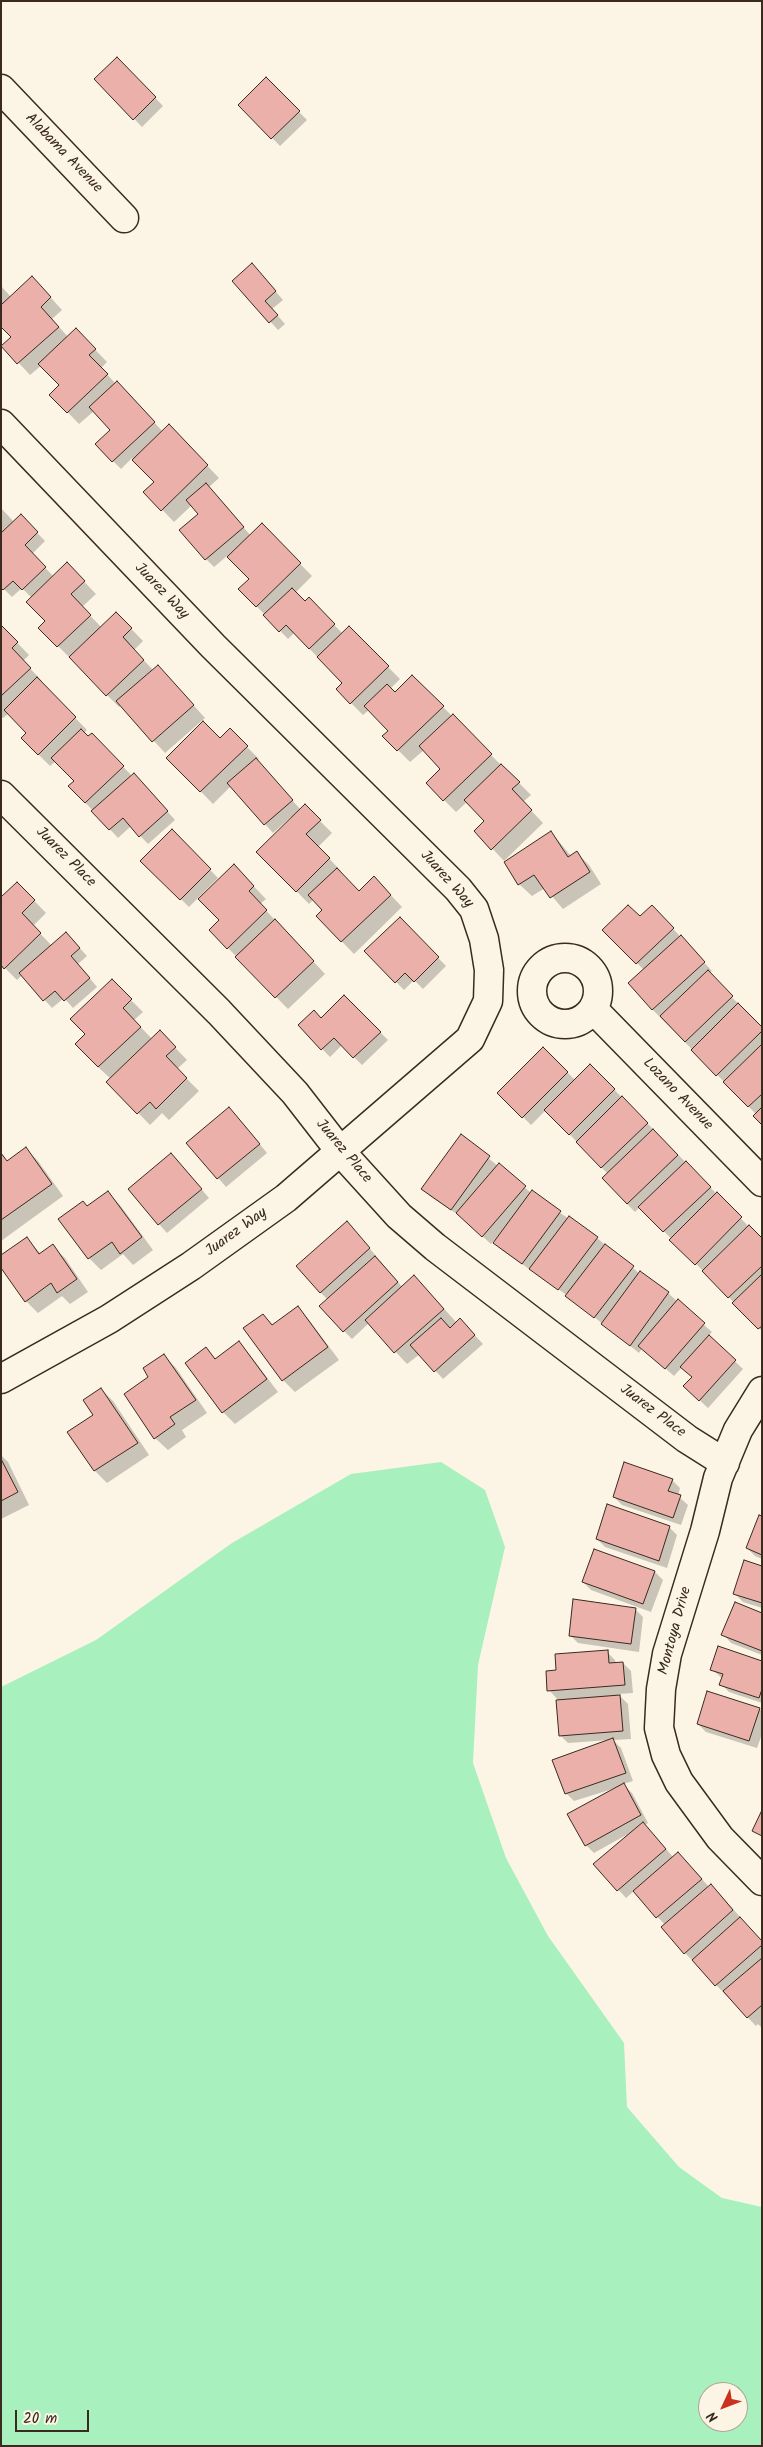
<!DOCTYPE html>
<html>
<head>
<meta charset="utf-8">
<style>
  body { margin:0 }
  #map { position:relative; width:763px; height:2447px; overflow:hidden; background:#fcf5e5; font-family:Kalam,sans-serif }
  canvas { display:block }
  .frame { position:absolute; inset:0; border:2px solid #3b2a1e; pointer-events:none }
  .north { position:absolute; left:698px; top:2382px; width:50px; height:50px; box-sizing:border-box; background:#fcf5e5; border:1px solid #afa495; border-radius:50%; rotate:227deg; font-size:14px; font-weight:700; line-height:20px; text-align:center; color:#3b2a1e }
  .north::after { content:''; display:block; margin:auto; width:18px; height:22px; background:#c8321e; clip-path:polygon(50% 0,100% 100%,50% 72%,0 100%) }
  .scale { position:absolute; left:15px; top:2410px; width:74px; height:22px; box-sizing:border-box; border:2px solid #3b2a1e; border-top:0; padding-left:6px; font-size:15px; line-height:18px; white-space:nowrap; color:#3b2a1e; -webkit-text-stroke:4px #fcf5e5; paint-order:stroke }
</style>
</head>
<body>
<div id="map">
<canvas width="763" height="2447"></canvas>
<div class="frame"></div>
<div class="north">N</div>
<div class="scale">20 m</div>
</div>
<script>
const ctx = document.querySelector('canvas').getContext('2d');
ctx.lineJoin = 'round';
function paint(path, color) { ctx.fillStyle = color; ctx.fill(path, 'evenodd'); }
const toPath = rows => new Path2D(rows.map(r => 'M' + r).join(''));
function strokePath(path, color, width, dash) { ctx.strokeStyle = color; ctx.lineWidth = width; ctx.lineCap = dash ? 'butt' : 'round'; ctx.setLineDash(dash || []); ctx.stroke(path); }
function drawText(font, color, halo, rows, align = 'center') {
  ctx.font = font + ' Kalam,sans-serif'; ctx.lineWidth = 5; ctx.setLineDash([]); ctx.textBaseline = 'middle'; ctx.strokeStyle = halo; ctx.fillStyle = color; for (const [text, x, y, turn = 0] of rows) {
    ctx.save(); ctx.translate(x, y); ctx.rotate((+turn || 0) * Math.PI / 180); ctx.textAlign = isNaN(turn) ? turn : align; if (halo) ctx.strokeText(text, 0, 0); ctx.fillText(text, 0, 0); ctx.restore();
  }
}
paint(toPath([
  [441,1462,485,1490,505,1547,478,1665,473,1763,506,1858,548,1936,624,2043,627,2107,679,2167,722,2198,762,2207,762,2446,1,2446,1,1687,96,1640,232,1543,351,1474],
  [708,2392,738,2392,738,2422,708,2422]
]), '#a8f0bd');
paint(toPath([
  [117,58,163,106,142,127,96,79],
  [266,79,307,120,280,146,240,105],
  [260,273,283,300,272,309,285,324,278,330,234,281],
  [1,286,11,297,44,290,62,310,52,319,68,337,76,330,107,362,101,368,116,384,125,390,163,432,169,426,219,478,209,487,251,536,262,525,312,576,295,593,305,602,309,599,343,634,349,628,400,679,390,689,395,694,412,676,531,795,523,802,543,823,504,861,476,831,486,821,467,802,456,812,427,783,442,769,424,750,410,762,384,736,389,731,369,710,363,715,337,689,343,683,294,633,288,639,240,589,250,579,227,556,214,567,206,559,199,514,192,505,174,522,145,492,155,482,132,458,121,469,113,461,112,430,94,411,79,424,51,395,60,385,42,365,30,375,3,346,12,337,1,325],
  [1,508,14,522,21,516,45,541,32,554,54,577,67,564,96,594,82,607,101,627,116,613,143,641,134,650,154,671,170,679,205,718,165,753,121,705,119,707,40,628,47,621,32,598,22,588,12,597,1,586],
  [1,626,29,655,23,661,42,681,40,682,87,730,84,733,88,738,92,735,132,776,142,783,175,820,148,844,131,826,118,838,70,786,76,781,56,761,50,766,38,754,28,733,9,713,3,718,1,717],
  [230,730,259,759,257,761,301,810,305,806,332,833,318,847,341,871,340,873,359,892,386,890,402,907,354,954,317,916,324,910,314,899,309,904,258,852,292,819,291,817,273,833,231,786,213,804,168,758,220,739],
  [172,831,218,878,189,907,142,861],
  [551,832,571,856,577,853,589,865,601,884,563,909,545,888,532,896,519,884,505,862],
  [234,866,266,899,260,904,325,974,288,1009,228,948,221,920],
  [17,883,46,913,33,926,52,946,66,933,87,956,78,964,97,987,73,1008,64,998,52,1008,22,975,17,980,1,964,1,896,3,897],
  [652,906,712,971,709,973,762,1029,762,1123,756,1114,652,1009,644,970,604,930,640,918],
  [400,919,446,966,423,989,414,980,404,990,366,951],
  [112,981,143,1012,134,1020,152,1039,160,1032,187,1060,177,1069,199,1091,169,1120,162,1113,150,1125,108,1082,111,1079,98,1067,87,1034],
  [344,996,388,1040,362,1065,342,1045,330,1057,299,1025,321,1019],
  [543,1048,575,1080,590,1065,762,1240,762,1331,640,1207,635,1212,627,1204,608,1174,546,1110,531,1125,499,1093],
  [237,1116,267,1153,226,1187,188,1143],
  [461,1136,498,1166,499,1165,531,1193,597,1238,640,1274,668,1293,712,1332,708,1336,743,1369,708,1408,693,1394,693,1378,682,1367,674,1376,642,1348,639,1353,568,1296,503,1251,495,1243,500,1236,499,1235,491,1244,460,1216,431,1197,423,1189],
  [26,1149,38,1161,63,1196,1,1241,1,1155,8,1162],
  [179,1163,209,1198,167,1233,129,1190],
  [108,1193,120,1205,153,1250,133,1265,123,1254,101,1270,89,1258,88,1207],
  [355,1231,403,1288,426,1289,457,1323,468,1328,483,1344,443,1379,420,1354,407,1364,369,1323,352,1339,344,1331,328,1300,320,1292],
  [26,1238,41,1254,52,1246,65,1258,88,1292,70,1304,62,1296,38,1313,26,1301],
  [297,1308,309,1320,339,1360,295,1392,283,1380,263,1315,274,1326],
  [238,1343,250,1355,278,1392,235,1424,223,1412,206,1349,216,1359],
  [164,1356,176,1368,207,1413,182,1430,186,1437,168,1450,155,1438,125,1394,150,1377],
  [101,1389,113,1401,149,1455,107,1483,95,1471,69,1432,95,1415],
  [1,1455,8,1462,29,1505,1,1519],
  [672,1480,680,1488,678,1496,688,1505,681,1525,622,1505,614,1497],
  [762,1517,762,1559,755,1556,747,1548],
  [669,1527,677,1535,667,1568,605,1547,597,1539],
  [594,1550,655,1572,663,1580,651,1612,591,1590,583,1582],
  [762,1567,762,1608,743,1602,735,1594],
  [635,1609,643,1617,639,1652,578,1643,570,1635],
  [762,1614,762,1655,731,1643,723,1634],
  [607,1652,615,1660,616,1664,623,1663,631,1671,633,1693,618,1694,628,1704,631,1739,613,1740,621,1748,633,1781,623,1784,632,1793,648,1823,645,1825,673,1857,686,1861,709,1887,719,1893,762,1942,762,2028,758,2024,756,2026,685,1953,665,1925,634,1891,626,1898,595,1864,628,1834,594,1853,586,1845,619,1787,574,1801,566,1793,610,1740,568,1743,560,1735,559,1701,549,1690,557,1672],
  [762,1662,762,1703,729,1692,721,1684,723,1679,711,1669],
  [759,1709,762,1711,762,1734,757,1748,706,1732,698,1724]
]), '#0003');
const building = toPath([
  [117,57,156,97,133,120,94,79,117,57],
  [266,77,300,111,271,139,238,105,266,77],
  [252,263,276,291,265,301,278,315,269,323,232,281,252,263],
  [32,276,51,297,41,307,59,327,17,364,1,346,11,337,1,327,1,305,32,276],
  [76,328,96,349,89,355,108,374,67,413,49,395,59,385,38,364,76,328],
  [117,381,155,422,112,462,95,444,110,430,89,407,117,381],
  [169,424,208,465,161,511,143,492,154,482,132,460,169,424],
  [206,483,244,527,205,560,179,530,198,514,186,500,206,483],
  [21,514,38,532,25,545,46,567,22,590,13,581,3,590,1,588,1,533,21,514],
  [262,523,301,563,256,607,238,589,249,579,227,557,262,523],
  [67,562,85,581,71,594,91,615,57,647,38,628,45,621,26,602,67,562],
  [292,588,305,601,309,597,335,624,309,649,286,625,279,632,263,615,292,588],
  [116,612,132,628,123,637,144,660,106,696,69,657,116,612],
  [1,625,18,642,12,648,31,668,1,696,1,625],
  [349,626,389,666,350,704,336,689,342,683,317,657,349,626],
  [158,665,194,705,152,742,116,701,158,665],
  [412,675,444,706,397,751,382,736,388,731,364,706,387,684,395,692,412,675],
  [37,677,76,717,38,755,21,738,26,733,4,710,37,677],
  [453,714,492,754,443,801,426,783,440,769,419,746,453,714],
  [203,721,220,738,230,728,248,746,200,792,166,758,203,721],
  [81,729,88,736,92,733,124,766,85,803,68,786,74,781,51,758,81,729],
  [256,758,293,800,264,825,227,783,256,758],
  [501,764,520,782,512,789,532,810,491,850,474,831,484,821,464,800,501,764],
  [134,773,168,811,139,837,123,818,109,830,91,811,134,773],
  [305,804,321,820,306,834,330,858,296,892,256,852,305,804],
  [172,829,211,869,180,900,140,861,172,829],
  [551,831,568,857,577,851,590,872,550,898,534,875,518,885,504,862,551,831],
  [234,864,254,886,249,891,267,910,227,949,209,930,219,920,198,899,234,864],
  [337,868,359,891,374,876,391,895,341,942,316,916,322,910,308,895,337,868],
  [17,882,35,900,22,913,41,933,4,969,1,965,1,897,17,882],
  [628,905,640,916,652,905,674,928,636,964,602,930,628,905],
  [400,917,439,957,414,982,405,973,395,983,364,951,400,917],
  [275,919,314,961,275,998,235,957,275,919],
  [66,932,80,948,71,956,90,978,64,1001,55,991,43,1001,19,973,66,932],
  [681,935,705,962,652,1010,628,983,681,935],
  [708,970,733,996,685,1042,660,1016,708,970],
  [112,979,132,999,123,1008,141,1027,98,1067,75,1044,85,1034,70,1019,112,979],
  [344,995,381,1032,353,1058,334,1038,321,1050,298,1025,314,1010,321,1018,344,995],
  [738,1003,762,1027,762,1031,716,1076,691,1050,738,1003],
  [160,1030,176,1047,166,1056,187,1078,156,1109,150,1102,137,1114,106,1082,160,1030],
  [762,1044,762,1094,748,1107,723,1082,762,1044],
  [543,1047,568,1072,522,1118,497,1093,543,1047],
  [590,1064,615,1089,569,1135,544,1110,590,1064],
  [622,1096,648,1123,601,1168,576,1142,622,1096],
  [229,1107,260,1144,217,1179,186,1143,229,1107],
  [762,1107,762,1125,753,1116,762,1107],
  [653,1129,678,1155,627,1204,602,1178,653,1129],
  [461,1134,490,1156,451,1210,421,1189,461,1134],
  [26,1147,52,1184,1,1220,1,1153,7,1161,26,1147],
  [171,1153,202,1189,158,1225,128,1189,171,1153],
  [686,1161,711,1187,663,1232,638,1207,686,1161],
  [499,1163,526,1186,482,1237,456,1213,499,1163],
  [532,1190,561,1211,522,1264,493,1243,532,1190],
  [108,1191,142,1237,120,1254,112,1242,88,1259,58,1219,83,1201,87,1206,108,1191],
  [717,1192,742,1217,695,1265,669,1240,717,1192],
  [569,1216,598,1237,558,1290,529,1269,569,1216],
  [347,1221,370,1248,320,1293,296,1266,347,1221],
  [749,1225,762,1238,762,1266,728,1298,702,1271,749,1225],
  [27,1237,39,1254,53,1244,77,1279,57,1293,51,1283,25,1302,1,1268,1,1255,27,1237],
  [605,1244,634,1266,594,1318,565,1296,605,1244],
  [375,1256,398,1282,343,1332,319,1306,375,1256],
  [640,1271,669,1292,630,1346,601,1324,640,1271],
  [762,1274,762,1326,758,1329,732,1303,762,1274],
  [414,1275,444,1309,394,1353,365,1320,414,1275],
  [678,1299,705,1323,665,1369,638,1346,678,1299],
  [298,1306,328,1347,282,1381,243,1328,263,1314,272,1325,298,1306],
  [441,1318,450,1328,460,1318,475,1335,434,1372,410,1345,441,1318],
  [709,1335,736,1360,699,1401,683,1386,692,1377,680,1367,709,1335],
  [239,1341,267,1379,222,1413,185,1363,206,1347,215,1359,239,1341],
  [164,1354,196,1400,170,1417,175,1424,154,1439,124,1394,148,1377,143,1368,164,1354],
  [101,1388,138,1443,94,1471,67,1432,93,1415,83,1400,101,1388],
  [1,1459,18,1492,1,1501,1,1459],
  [624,1462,673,1479,668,1491,681,1495,673,1518,613,1497,624,1462],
  [607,1504,670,1526,659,1561,596,1539,607,1504],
  [759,1515,762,1516,762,1555,746,1548,759,1515],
  [594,1549,655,1571,643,1604,582,1582,594,1549],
  [744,1560,762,1566,762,1603,733,1594,744,1560],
  [573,1599,636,1608,631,1644,569,1636,573,1599],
  [735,1602,762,1613,762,1651,721,1635,735,1602],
  [718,1646,762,1661,762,1689,759,1698,719,1685,723,1674,710,1670,718,1646],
  [608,1650,609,1663,623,1662,625,1685,547,1691,546,1671,556,1670,555,1654,608,1650],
  [707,1691,760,1708,749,1741,697,1724,707,1691],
  [620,1695,623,1731,559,1736,556,1700,620,1695],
  [613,1738,626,1773,565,1794,552,1760,613,1738],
  [624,1783,641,1815,585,1846,567,1814,624,1783],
  [762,1810,762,1836,752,1831,762,1810],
  [643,1822,666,1849,617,1891,593,1864,643,1822],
  [678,1852,702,1879,656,1918,633,1891,678,1852],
  [711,1884,733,1910,684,1954,661,1927,711,1884],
  [740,1917,762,1941,762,1945,715,1986,692,1960,740,1917],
  [762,1958,762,2005,747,2018,723,1991,762,1958]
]);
paint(building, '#ebb0a9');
strokePath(building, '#3b2a1e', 1);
const minor = toPath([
  [1,89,124,218],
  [1,424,213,646,458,889,474,909,484,939,489,970,488,1001,470,1039,286,1198,191,1266,109,1319,1,1379],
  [1,795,219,1012,295,1093,340,1151,399,1216,435,1247,687,1439,725,1463],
  '532 991a33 33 0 1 1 66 0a33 33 0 1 1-66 0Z',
  [593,1009,762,1182],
  [762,1391,738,1430,718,1478,705,1531,667,1654,661,1689,659,1728,666,1755,679,1782,720,1838,762,1881]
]);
strokePath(minor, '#3b2a1e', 31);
strokePath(minor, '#fcf5e5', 28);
drawText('15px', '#3b2a1e', '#fcf5e5', [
  ["Alabama Avenue",63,154,46],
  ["Juarez Way",161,592,46],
  ["Juarez Place",65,858,45],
  ["Juarez Way",446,880,48],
  ["Lozano Avenue",677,1095,46],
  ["Juarez Place",343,1152,50],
  ["Juarez Way",237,1233,-36],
  ["Juarez Place",652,1412,37],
  ["Montoya Drive",676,1631,-75]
]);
</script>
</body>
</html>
